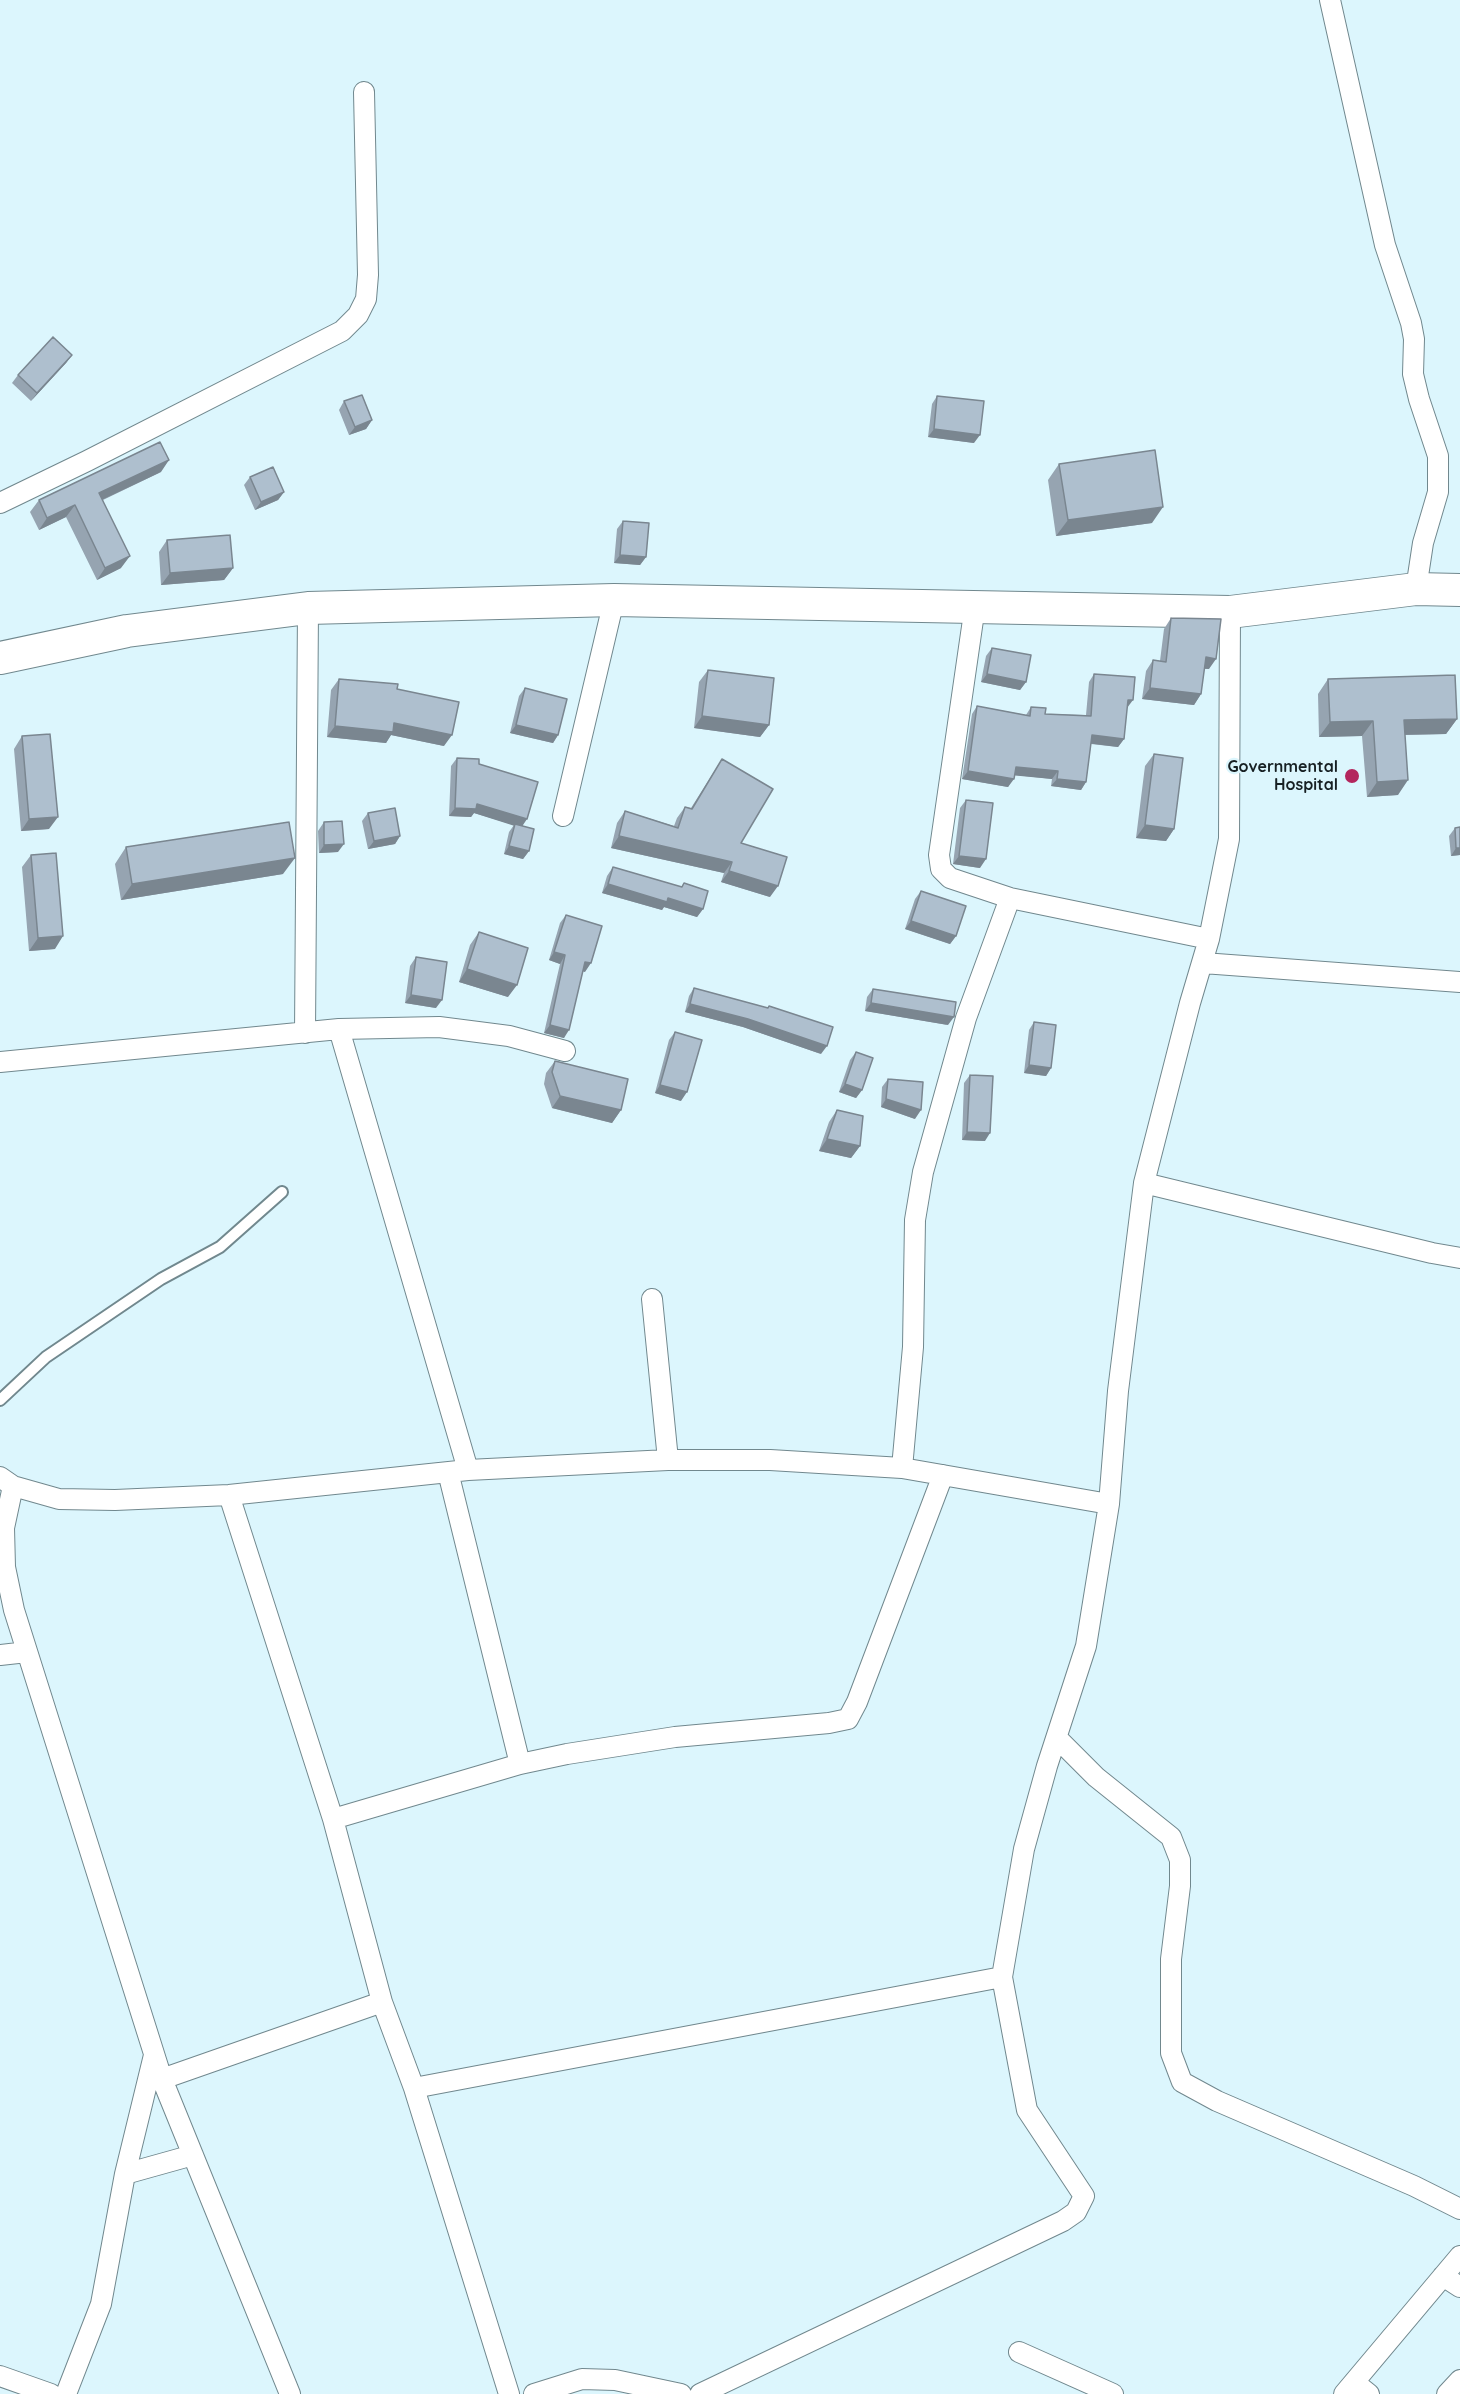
<!DOCTYPE html>
<html>
<head>
<meta charset="utf-8">
<style>
  body { margin:0 }
  canvas { display:block; background:#dcf6fd }
</style>
</head>
<body>
<canvas width="1460" height="2394"></canvas>
<script>
const ctx = document.querySelector('canvas').getContext('2d');
ctx.lineJoin = 'round';
const toPath = rows => new Path2D(rows.map(r => 'M' + r).join(''));
function strokePath(path, color, width, dash) { ctx.strokeStyle = color; ctx.lineWidth = width; ctx.lineCap = dash ? 'butt' : 'round'; ctx.setLineDash(dash || []); ctx.stroke(path); }
function paint(path, color) { ctx.fillStyle = color; ctx.fill(path, 'evenodd'); }
function drawText(font, color, halo, rows, align = 'center') {
  ctx.font = font + ' Quicksand,sans-serif'; ctx.lineWidth = 4.5; ctx.setLineDash([]); ctx.textBaseline = 'middle'; ctx.strokeStyle = halo; ctx.fillStyle = color; for (const [text, x, y, turn = 0] of rows) {
    ctx.save(); ctx.translate(x, y); ctx.rotate((+turn || 0) * Math.PI / 180); ctx.textAlign = isNaN(turn) ? turn : align; if (halo) ctx.strokeText(text, 0, 0); ctx.fillText(text, 0, 0); ctx.restore();
  }
}
const lane = toPath([
  [0,1400,46,1357,161,1279,220,1247,282,1192]
]);
const street = toPath([
  [1330,0,1385,245,1411,323,1414,339,1413,374,1419,399,1438,456,1438,492,1423,543,1416,589],
  [0,503,87,461,342,331,358,315,366,299,368,275,364,92],
  [975,606,939,855,941,869,950,878,1010,898,1209,939],
  [563,816,614,600],
  [1203,963,1460,982],
  [339,1029,468,1470],
  [305,1033,308,608],
  [0,1062,339,1029,439,1027,509,1036,565,1051],
  [1144,1183,1432,1253,1460,1258],
  [652,1299,668,1460],
  [902,1468,913,1347,915,1220,923,1172,966,1018,1010,898],
  [448,1472,520,1764],
  [0,1477,13,1486,59,1499,115,1500,229,1495,468,1470,668,1460,770,1460,902,1468,1109,1504],
  [13,1486,4,1528,5,1567,14,1610,162,2079,290,2394],
  [229,1495,333,1819,382,2002,414,2088,509,2394],
  [0,1655,27,1652],
  [1057,1738,1096,1777,1171,1837,1180,1860,1180,1886,1171,1959,1171,2053,1182,2082,1217,2101,1414,2186,1460,2209],
  [333,1819,520,1764,567,1754,675,1737,829,1723,848,1719,857,1702,943,1475],
  [162,2079,382,2002],
  [414,2088,1002,1977],
  [125,2174,193,2155],
  [1443,2276,1460,2287],
  [1019,2352,1113,2394],
  [0,2376,51,2394],
  [1354,2382,1369,2394],
  [66,2394,101,2304,125,2174,154,2055],
  [534,2394,582,2379,615,2380,681,2394],
  [700,2394,1063,2221,1076,2212,1084,2196,1027,2110,1002,1977,1024,1849,1047,1766,1086,1646,1109,1504,1118,1391,1144,1183,1190,1003,1209,939,1229,839,1230,612],
  [1344,2394,1460,2256],
  [1447,2394,1460,2380]
]);
const primary = toPath([
  [0,658,127,631,308,608,614,600,1230,612,1416,589,1460,590]
]);
strokePath(lane, '#71888e', 14);
strokePath(street, '#71888e', 22);
strokePath(primary, '#71888e', 34);
strokePath(lane, '#fff', 10);
strokePath(street, '#fff', 20);
strokePath(primary, '#fff', 32);
paint(toPath([
  [72,355,66,363,31,401,12,383,18,375],
  [937,396,974,443,928,437,932,404],
  [344,401,372,420,366,429,349,435,339,410],
  [1059,464,1152,523,1056,536,1048,480],
  [161,472,103,500,121,568,97,580,66,517,39,530,30,512,39,500],
  [250,477,284,492,278,500,255,510,244,485],
  [623,521,646,557,640,565,614,563,617,529],
  [167,540,233,568,224,580,161,585,159,552],
  [1171,618,1209,669,1204,669,1201,694,1194,705,1142,699,1146,671,1153,660,1160,661,1164,629],
  [992,648,1026,682,1020,690,981,682,986,656],
  [708,670,769,725,760,737,694,728,699,682],
  [1094,674,1127,708,1124,739,1118,747,1091,744,1086,782,1081,790,1051,786,1052,779,1015,775,1008,787,962,779,972,714,977,706,1026,715,1031,707,1045,714,1086,715,1089,682],
  [339,679,397,689,444,746,391,735,386,743,327,737,331,690],
  [1328,679,1457,719,1446,734,1405,735,1398,795,1367,797,1362,736,1319,737,1318,694],
  [525,688,558,735,553,743,510,733,519,696],
  [22,736,49,829,21,831,14,749],
  [1154,754,1174,829,1166,841,1136,838,1145,766],
  [457,758,479,764,523,826,529,851,523,859,504,854,509,832,514,825,474,813,471,817,449,816,451,766],
  [722,759,741,843,770,897,721,882,724,873,611,848,617,823,625,811,674,826,677,818,685,807,691,808],
  [966,800,980,868,953,864,960,808],
  [368,813,400,836,395,844,368,849,362,821],
  [324,822,338,852,319,853,318,831],
  [1460,827,1460,855,1451,856,1449,836,1455,828],
  [126,847,283,874,121,900,115,864],
  [31,855,55,949,29,951,22,867],
  [613,867,681,887,684,883,703,909,697,917,664,907,662,910,602,893,607,876],
  [921,891,956,936,950,944,905,929,915,899],
  [566,915,585,972,583,971,564,1038,544,1033,560,964,549,960,560,923],
  [479,932,508,997,459,982,470,945],
  [416,957,436,1008,405,1003,410,966],
  [694,988,821,1054,743,1027,685,1012,689,996],
  [873,989,948,1025,865,1011,867,997],
  [1034,1022,1051,1068,1046,1076,1024,1073,1029,1030],
  [675,1032,681,1101,655,1093,669,1040],
  [856,1052,862,1090,856,1098,839,1092,850,1060],
  [555,1061,621,1110,612,1123,552,1108,544,1084,546,1073],
  [970,1075,985,1141,962,1140,964,1083],
  [888,1079,915,1119,881,1107,882,1087],
  [837,1110,860,1146,851,1158,819,1151,829,1122]
]), '#96a4b1');
paint(toPath([
  [72,355,66,363,31,401,37,393],
  [372,420,366,429,349,435,355,427],
  [934,429,980,435,974,443,928,437],
  [169,460,161,472,91,505,99,493],
  [284,492,278,500,255,510,261,502],
  [75,505,66,517,39,530,47,518],
  [1163,507,1152,523,1056,536,1068,520],
  [620,555,646,557,640,565,614,563],
  [130,556,121,568,97,580,105,568],
  [233,568,224,580,161,585,170,573],
  [1206,657,1216,659,1209,669,1198,668],
  [987,674,1026,682,1020,690,981,682],
  [1150,688,1201,694,1194,705,1142,699],
  [1128,700,1133,700,1127,708],
  [702,716,769,725,760,737,694,728],
  [1457,719,1446,734,1394,735,1404,720],
  [1373,721,1362,736,1319,737,1330,722],
  [394,723,452,735,444,746,391,735,386,743,327,737,335,726],
  [516,725,558,735,553,743,510,733],
  [1092,735,1124,739,1118,747,1086,743],
  [1016,767,1058,771,1052,779,1010,775],
  [968,771,1014,779,1008,787,962,779],
  [1057,779,1086,782,1081,790,1051,786],
  [1408,780,1398,795,1367,797,1377,782],
  [477,804,527,819,521,828,474,813,471,817,449,816,455,808],
  [58,817,49,829,21,831,29,819],
  [1145,825,1174,829,1166,841,1136,838],
  [400,836,395,844,368,849,374,841],
  [619,836,732,862,724,873,611,848],
  [344,844,338,852,319,853,324,845],
  [509,846,529,851,523,859,504,854],
  [1456,848,1460,848,1460,855,1451,856],
  [959,856,986,859,980,868,953,864],
  [295,858,283,874,121,900,132,884],
  [729,871,778,886,770,897,721,882],
  [608,884,668,898,703,909,697,917,664,907,662,910,602,893],
  [911,921,956,936,950,944,905,929],
  [63,936,55,949,29,951,38,938],
  [554,952,565,955,560,964,549,960],
  [585,962,591,963,585,972,579,970],
  [467,969,517,985,508,997,459,982],
  [411,995,442,1000,436,1008,405,1003],
  [871,1003,954,1017,948,1025,865,1011],
  [690,1004,748,1019,827,1046,821,1054,743,1027,685,1012],
  [550,1025,569,1030,564,1038,544,1033],
  [1029,1065,1051,1068,1046,1076,1024,1073],
  [845,1084,862,1090,856,1098,839,1092],
  [660,1085,687,1092,681,1101,655,1093],
  [560,1096,621,1110,612,1123,552,1108],
  [886,1099,921,1110,915,1119,881,1107],
  [967,1132,990,1133,985,1141,962,1140],
  [827,1139,860,1146,851,1158,819,1151]
]), '#7a8690');
const building = toPath([
  [53,337,72,355,37,393,18,375,53,337],
  [362,395,372,420,355,427,344,401,362,395],
  [937,396,984,401,980,435,934,429,937,396],
  [160,442,169,460,99,493,130,556,105,568,75,505,47,518,39,500,160,442],
  [1155,450,1163,507,1068,520,1059,464,1155,450],
  [273,467,284,492,261,502,250,477,273,467],
  [623,521,649,523,646,557,620,555,623,521],
  [230,535,233,568,170,573,167,540,230,535],
  [1171,618,1221,619,1216,659,1206,657,1201,694,1150,688,1153,660,1166,662,1171,618],
  [992,648,1031,655,1026,682,987,674,992,648],
  [708,670,774,678,769,725,702,716,708,670],
  [1094,674,1135,677,1133,700,1128,700,1124,739,1092,735,1086,782,1057,779,1058,771,1016,767,1014,779,968,771,977,706,1030,716,1031,707,1046,708,1045,714,1091,716,1094,674],
  [1455,675,1457,719,1404,720,1408,780,1377,782,1373,721,1330,722,1328,679,1455,675],
  [339,679,398,684,397,689,459,702,452,735,394,723,393,732,335,726,339,679],
  [525,688,567,699,558,735,516,725,525,688],
  [50,734,58,817,29,819,22,736,50,734],
  [1154,754,1183,758,1174,829,1145,825,1154,754],
  [457,758,479,759,479,764,538,782,527,819,477,804,476,809,455,808,457,758],
  [722,759,773,789,741,843,787,857,778,886,729,871,732,862,619,836,625,811,678,828,685,807,692,809,722,759],
  [966,800,993,803,986,859,959,856,966,800],
  [395,808,400,836,374,841,368,813,395,808],
  [342,821,344,844,324,845,324,822,342,821],
  [289,822,295,858,132,884,126,847,289,822],
  [515,824,534,829,529,851,509,846,515,824],
  [1460,827,1460,848,1456,848,1455,828,1460,827],
  [56,853,63,936,38,938,31,855,56,853],
  [613,867,682,887,684,883,708,891,703,909,668,898,667,902,608,884,613,867],
  [921,891,966,906,956,936,911,921,921,891],
  [566,915,602,926,591,963,585,962,569,1030,550,1025,565,955,554,952,566,915],
  [479,932,528,948,517,985,467,969,479,932],
  [416,957,447,962,442,1000,411,995,416,957],
  [694,988,768,1008,769,1006,833,1027,827,1046,748,1019,690,1004,694,988],
  [873,989,956,1002,954,1017,871,1003,873,989],
  [1034,1022,1056,1025,1051,1068,1029,1065,1034,1022],
  [675,1032,702,1040,687,1092,660,1085,675,1032],
  [856,1052,873,1058,862,1090,845,1084,856,1052],
  [555,1061,628,1079,621,1110,560,1096,552,1072,555,1061],
  [970,1075,993,1076,990,1133,967,1132,970,1075],
  [888,1079,923,1082,921,1110,886,1099,888,1079],
  [837,1110,863,1116,860,1146,827,1139,837,1110]
]);
paint(building, '#aebfce');
strokePath(building, '#7a8690', 1.5);
for (const [x, y, r, color] of [
  [1352,776,8,"#b3265d"]
]) { const dot = new Path2D(); dot.arc(x, y, r, 0, 2 * Math.PI); ctx.fillStyle = color; ctx.fill(dot); strokePath(dot, '#dcf6fd', 2); }
drawText('bold 16px', '#172023', '#dcf6fd', [
  ["Governmental",1338,767],
  ["Hospital",1338,785]
], 'right');
</script>
</body>
</html>
